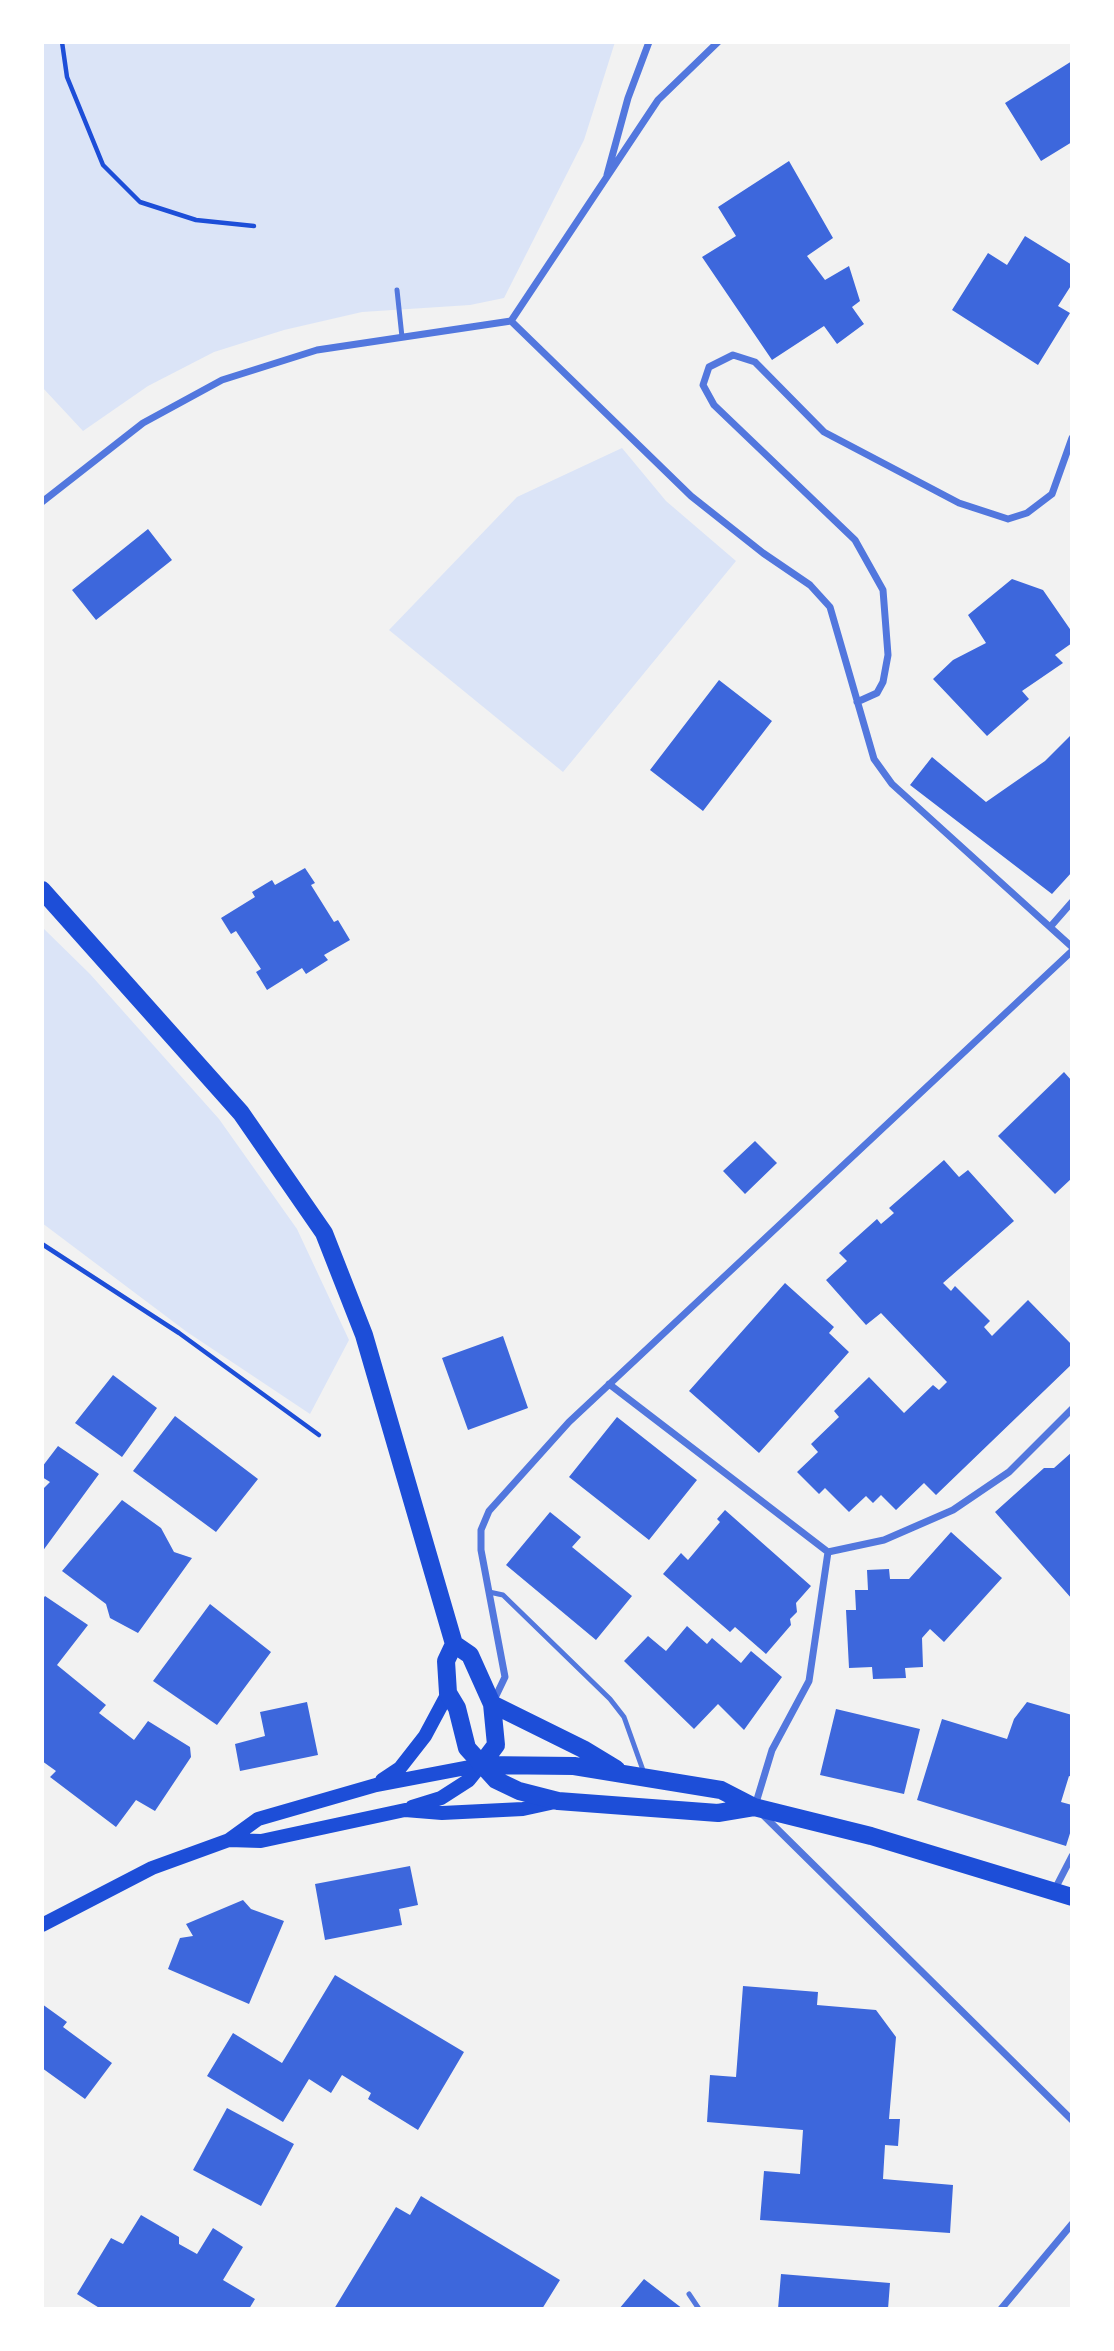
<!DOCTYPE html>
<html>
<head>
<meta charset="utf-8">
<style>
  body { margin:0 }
  #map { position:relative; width:1114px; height:2351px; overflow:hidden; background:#f2f2f2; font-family:Literata,serif }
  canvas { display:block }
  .frame { position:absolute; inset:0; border:44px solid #fff; pointer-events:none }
</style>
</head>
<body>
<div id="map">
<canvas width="1114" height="2351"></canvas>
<div class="frame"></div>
</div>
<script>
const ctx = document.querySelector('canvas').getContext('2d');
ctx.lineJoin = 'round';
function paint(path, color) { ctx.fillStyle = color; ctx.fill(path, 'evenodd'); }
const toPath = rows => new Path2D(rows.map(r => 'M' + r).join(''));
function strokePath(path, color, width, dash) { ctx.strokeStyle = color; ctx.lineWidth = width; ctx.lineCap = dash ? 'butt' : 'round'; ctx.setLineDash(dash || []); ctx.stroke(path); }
paint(toPath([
  [42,42,615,42,584,140,504,298,470,305,362,312,284,330,214,352,148,386,83,431,42,387],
  [622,448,666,501,736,561,563,772,389,630,517,497],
  [42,927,90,974,219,1119,297,1229,349,1340,310,1414,187,1332,42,1223]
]), '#dbe4f7');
paint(toPath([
  [1072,61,1072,142,1041,161,1005,103],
  [789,161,833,238,807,256,825,280,849,266,860,301,852,307,864,324,837,344,824,326,772,360,702,257,736,236,718,207],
  [1025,236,1072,265,1072,284,1058,306,1070,313,1038,365,952,310,988,253,1007,265],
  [148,529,172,560,96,620,72,590],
  [1012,579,1043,590,1072,632,1072,643,1055,655,1063,663,1022,691,1029,699,987,736,933,679,953,660,986,643,968,615],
  [719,680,772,721,703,811,650,770],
  [1072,734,1072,872,1052,894,910,785,932,757,986,802,1045,761],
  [305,868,315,883,311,885,334,922,338,920,350,940,324,955,328,960,306,974,302,968,267,990,256,972,261,969,236,931,231,934,221,918,255,897,252,892,272,880,275,885],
  [1064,1072,1072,1081,1072,1178,1055,1194,998,1136],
  [755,1141,777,1163,745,1194,723,1171],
  [944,1160,959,1177,968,1170,1014,1221,943,1283,951,1291,955,1286,990,1321,984,1327,992,1336,1028,1300,1072,1345,1072,1364,936,1495,924,1483,896,1510,881,1495,873,1503,866,1496,849,1512,825,1488,819,1494,797,1472,818,1452,811,1444,839,1417,834,1411,869,1377,904,1413,933,1385,939,1390,947,1382,881,1313,866,1325,826,1280,847,1261,839,1253,877,1219,881,1224,894,1213,889,1208],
  [785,1283,834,1327,829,1333,849,1352,759,1453,689,1391],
  [503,1336,528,1408,468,1430,442,1358],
  [113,1375,157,1408,122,1457,75,1423],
  [175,1416,258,1479,216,1532,133,1471],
  [617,1417,697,1480,649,1540,569,1477],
  [58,1446,99,1474,42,1552,42,1490,50,1482,42,1477,42,1467],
  [1072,1452,1072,1599,995,1512,1044,1468,1054,1468],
  [122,1500,161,1528,174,1552,192,1558,138,1633,110,1618,106,1604,62,1571],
  [725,1510,811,1586,796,1603,797,1612,790,1619,791,1625,766,1654,735,1627,730,1632,663,1574,681,1553,688,1560,720,1522,717,1519],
  [550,1512,581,1537,572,1547,632,1596,596,1640,506,1565],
  [951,1532,1002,1578,944,1642,930,1629,922,1638,923,1667,905,1668,906,1678,873,1679,872,1667,849,1668,846,1610,856,1610,855,1590,868,1590,867,1570,889,1569,890,1579,909,1579],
  [45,1596,88,1625,57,1665,106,1705,99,1713,134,1740,148,1721,190,1747,191,1757,155,1811,136,1800,116,1827,50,1777,56,1771,42,1761,42,1600],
  [210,1604,271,1652,217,1725,153,1681],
  [687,1626,707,1644,712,1638,741,1663,751,1651,782,1677,744,1730,718,1704,694,1729,624,1661,648,1636,666,1651],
  [307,1702,318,1755,240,1771,235,1744,265,1736,260,1712],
  [1027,1702,1072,1715,1072,1777,1069,1776,1061,1802,1072,1805,1072,1827,1066,1846,917,1800,942,1719,1007,1739,1014,1719],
  [836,1709,920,1729,904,1794,820,1775],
  [410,1866,418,1905,399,1909,402,1925,325,1940,315,1884],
  [243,1900,251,1909,284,1921,249,2004,168,1969,180,1938,193,1936,186,1924],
  [335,1975,464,2052,418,2130,368,2099,371,2093,342,2075,331,2093,309,2079,283,2122,207,2076,233,2033,282,2063],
  [743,1986,818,1992,817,2005,876,2010,896,2037,889,2119,900,2119,898,2146,885,2145,883,2179,953,2185,950,2233,760,2220,764,2171,800,2174,803,2130,707,2122,710,2075,736,2077],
  [42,2004,67,2022,63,2027,112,2063,85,2099,42,2068],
  [227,2108,294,2144,261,2206,193,2170],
  [421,2196,560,2280,542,2309,334,2309,396,2207,410,2215],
  [141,2215,179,2237,179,2244,197,2254,213,2228,243,2247,223,2280,255,2299,249,2309,101,2309,77,2294,111,2238,123,2244],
  [781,2274,890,2283,888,2309,778,2309],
  [644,2279,683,2309,619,2309]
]), '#3d67dc');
strokePath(toPath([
  [62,42,67,77,103,165,140,202,196,220,254,226],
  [42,1244,179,1333,319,1435]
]), '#1d4ed8', 4.5);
strokePath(toPath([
  [397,290,402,337],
  [489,1592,503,1595,610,1699,624,1717,644,1773],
  [689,2294,699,2309]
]), '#5277de', 5);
strokePath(toPath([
  [607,175,628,98,649,42],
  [511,321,658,100,718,42],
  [42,502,143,423,222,380,317,350,511,321,691,496,763,553,810,585,830,607,874,759,892,784,1072,947],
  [857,702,877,693,883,682,888,655,883,590,855,540,714,405,703,385,709,367,733,355,755,362,824,432,959,503,1008,519,1027,513,1052,494,1072,438],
  [1051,926,1072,902],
  [609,1384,828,1552],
  [494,1700,505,1677,481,1550,481,1530,489,1511,569,1422,1072,951],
  [755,1806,772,1750,809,1681,828,1552,884,1540,953,1510,1009,1472,1072,1409],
  [762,1814,1072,2120],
  [1055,1889,1072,1856],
  [1001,2309,1072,2224]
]), '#5277de', 7);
strokePath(toPath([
  [382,1780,400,1768,425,1736,448,1693],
  [412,1807,441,1798,469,1780,481,1765],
  [229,1840,261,1841,405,1810,442,1813,523,1809,555,1802],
  [42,1925,152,1868,229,1840,258,1819,376,1785,481,1765]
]), '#1d4ed8', 14);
strokePath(toPath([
  [42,890,241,1113,324,1233,364,1335,454,1644],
  [454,1644,446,1661,448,1693,457,1708,467,1748,496,1780,519,1791,558,1801,718,1813,754,1807],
  [454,1644,470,1655,492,1704,496,1745,481,1765],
  [492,1704,583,1749,616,1769],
  [481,1765,574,1766,721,1790,754,1807,871,1836,1072,1897]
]), '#1d4ed8', 18);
</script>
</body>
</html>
